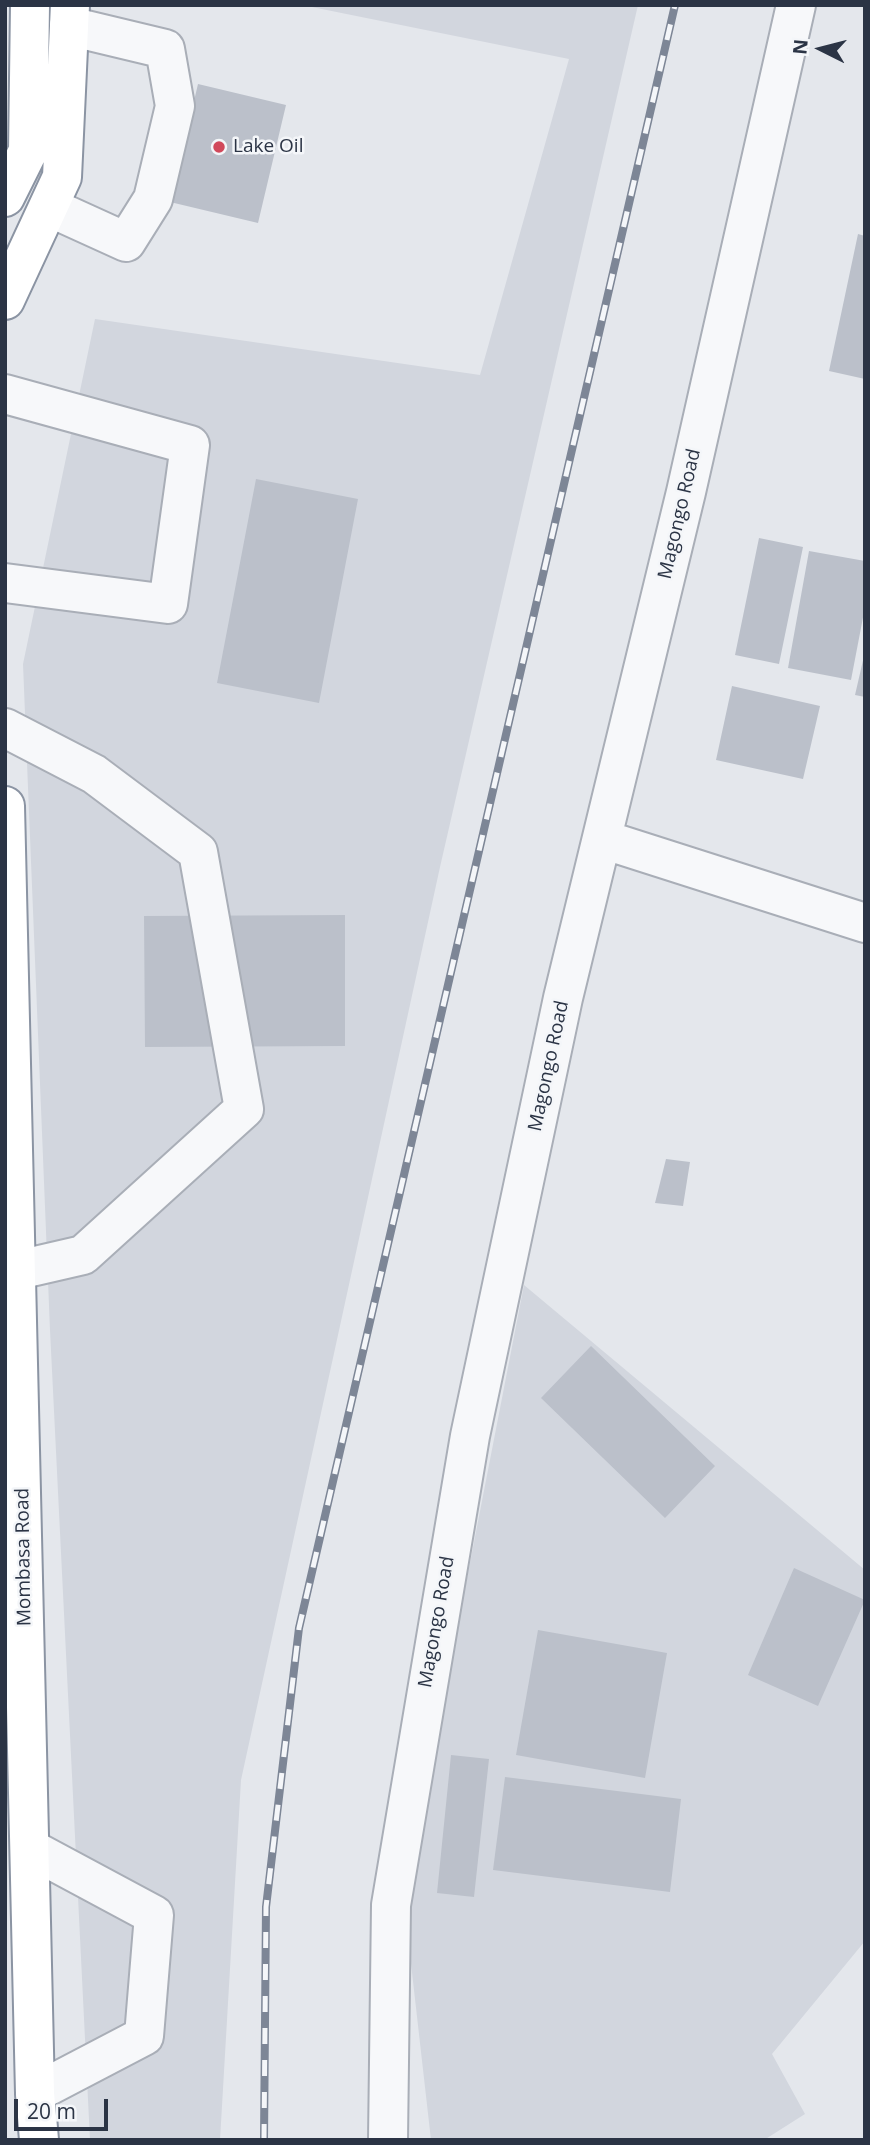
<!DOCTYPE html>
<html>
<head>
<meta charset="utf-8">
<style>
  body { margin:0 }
  #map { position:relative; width:870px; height:2145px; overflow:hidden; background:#e4e7ec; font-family:"Open Sans",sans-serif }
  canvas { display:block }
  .frame { position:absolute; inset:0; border:7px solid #2b3445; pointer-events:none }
  .north { position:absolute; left:786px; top:14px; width:70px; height:70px; -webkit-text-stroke:5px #f4f6f9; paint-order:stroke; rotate:276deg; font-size:19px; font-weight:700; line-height:28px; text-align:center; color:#2b3445 }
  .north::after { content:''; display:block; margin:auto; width:24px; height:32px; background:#2b3445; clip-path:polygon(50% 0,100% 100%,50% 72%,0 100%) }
  .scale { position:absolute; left:14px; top:2099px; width:94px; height:32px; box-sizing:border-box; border:4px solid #2b3445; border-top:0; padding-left:9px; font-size:21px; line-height:24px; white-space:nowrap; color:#2b3445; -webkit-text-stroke:5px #f4f6f9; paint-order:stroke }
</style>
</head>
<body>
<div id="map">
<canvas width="870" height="2145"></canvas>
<div class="frame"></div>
<div class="north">N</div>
<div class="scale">20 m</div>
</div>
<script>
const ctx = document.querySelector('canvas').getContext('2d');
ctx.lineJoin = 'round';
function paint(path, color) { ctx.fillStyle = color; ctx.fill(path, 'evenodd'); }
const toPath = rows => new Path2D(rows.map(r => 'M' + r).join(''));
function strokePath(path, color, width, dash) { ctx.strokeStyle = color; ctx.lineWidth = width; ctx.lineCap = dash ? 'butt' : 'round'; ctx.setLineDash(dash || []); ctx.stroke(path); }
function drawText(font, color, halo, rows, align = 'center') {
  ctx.font = font + ' "Open Sans",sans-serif'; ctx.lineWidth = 5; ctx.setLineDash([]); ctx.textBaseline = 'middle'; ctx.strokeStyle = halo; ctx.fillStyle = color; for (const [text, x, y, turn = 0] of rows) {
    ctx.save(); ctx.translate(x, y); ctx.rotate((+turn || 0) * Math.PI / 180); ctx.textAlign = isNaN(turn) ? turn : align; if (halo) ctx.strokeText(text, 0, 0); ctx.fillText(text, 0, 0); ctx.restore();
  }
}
paint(toPath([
  [302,5,638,5,440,867,241,1780,220,2140,90,2140,50,1330,23,664,95,319,480,375,569,59],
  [524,1285,865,1570,865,1941,772,2054,805,2114,764,2140,431,2140,404,1902]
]), '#d2d6de');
paint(toPath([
  [198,84,286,105,258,223,170,202],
  [858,234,865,236,865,379,829,371],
  [256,479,358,499,319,703,217,683],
  [759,538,803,547,779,664,735,655],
  [809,551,865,561,865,607,851,680,788,668],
  [864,656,865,656,865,697,855,695],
  [732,686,820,706,803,779,716,760],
  [345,915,345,1046,145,1047,144,916],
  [666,1159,690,1162,683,1206,655,1203],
  [591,1346,715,1466,665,1518,541,1398],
  [794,1568,865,1600,818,1706,748,1675],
  [538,1630,667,1653,645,1778,516,1755],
  [451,1755,489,1759,474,1897,437,1893],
  [505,1777,681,1799,670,1892,493,1870]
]), '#bbc0ca');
const minor = toPath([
  [49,207,126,242,153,199,175,106,165,49,69,26],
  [5,394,190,445,168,604,5,583],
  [5,728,94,774,198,852,244,1109,83,1255,18,1270],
  [602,839,865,923],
  [31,1849,154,1915,144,2036,35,2093],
  [388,2140,391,1905,470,1436,563,998,686,492,796,5]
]);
const highway = toPath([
  [5,197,28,151,30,5],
  [5,300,62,177,70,5],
  [5,806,35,2093,39,2140]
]);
strokePath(minor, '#a9aeb7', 42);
strokePath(highway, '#8b94a3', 42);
strokePath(minor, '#f7f8fa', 38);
strokePath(highway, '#fff', 38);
const rail = toPath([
  [264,2140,266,1907,299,1628,675,5]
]);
strokePath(rail, '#7d8696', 8);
strokePath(rail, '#f4f6f9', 5, [16]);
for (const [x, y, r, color] of [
  [219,147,7,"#d1495b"]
]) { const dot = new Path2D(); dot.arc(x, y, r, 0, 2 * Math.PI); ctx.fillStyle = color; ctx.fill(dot); strokePath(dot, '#f4f6f9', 2.5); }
drawText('19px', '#2b3445', '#f4f6f9', [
  ["Lake Oil",233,147]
], 'left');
drawText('19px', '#2b3445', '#f4f6f9', [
  ["Magongo Road",680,514,-77],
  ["Magongo Road",549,1066,-78],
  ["Mombasa Road",24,1557,-91],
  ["Magongo Road",437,1622,-80]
]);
</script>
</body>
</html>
